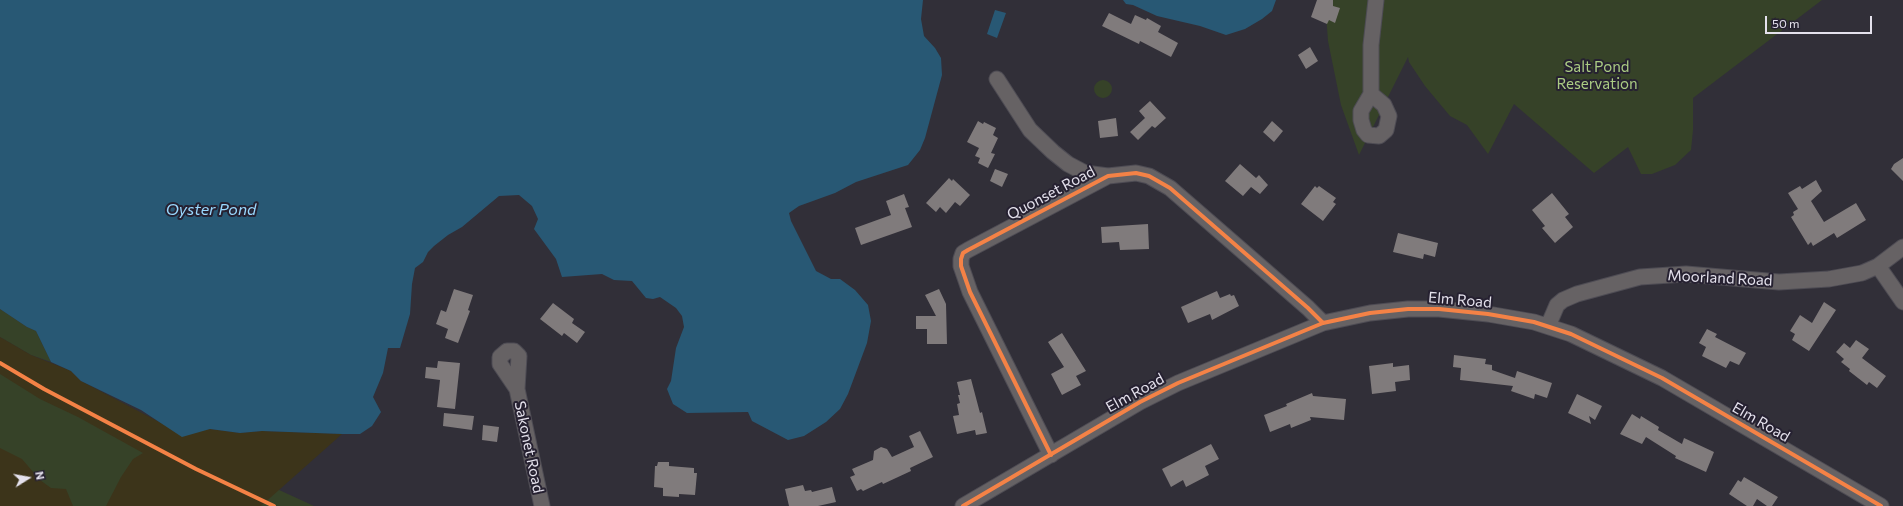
<!DOCTYPE html>
<html>
<head>
<meta charset="utf-8">
<style>
  body { margin:0 }
  #map { position:relative; width:1903px; height:506px; overflow:hidden; background:#312f38; font-family:Commissioner,sans-serif }
  canvas { display:block }
  .north { position:absolute; left:8px; top:458px; width:40px; height:40px; -webkit-text-stroke:3px #262131; paint-order:stroke; rotate:79deg; font-size:11px; font-weight:700; line-height:16px; text-align:center; color:#e4e1ec }
  .north::after { content:''; display:block; margin:auto; width:14px; height:18px; background:#e4e1ec; clip-path:polygon(50% 0,100% 100%,50% 72%,0 100%) }
  .scale { position:absolute; left:1765px; top:16px; width:107px; height:18px; box-sizing:border-box; border:2px solid #e4e1ec; border-top:0; padding-left:5px; font-size:12px; line-height:14px; white-space:nowrap; color:#e4e1ec; -webkit-text-stroke:3px #262131; paint-order:stroke }
</style>
</head>
<body>
<div id="map">
<canvas width="1903" height="506"></canvas>
<div class="north">N</div>
<div class="scale">50 m</div>
</div>
<script>
const ctx = document.querySelector('canvas').getContext('2d');
ctx.lineJoin = 'round';
function paint(path, color) { ctx.fillStyle = color; ctx.fill(path, 'evenodd'); }
const toPath = rows => new Path2D(rows.map(r => 'M' + r).join(''));
function strokePath(path, color, width, dash) { ctx.strokeStyle = color; ctx.lineWidth = width; ctx.lineCap = dash ? 'butt' : 'round'; ctx.setLineDash(dash || []); ctx.stroke(path); }
function drawText(font, color, halo, rows, align = 'center') {
  ctx.font = font + ' Commissioner,sans-serif'; ctx.lineWidth = 4; ctx.setLineDash([]); ctx.textBaseline = 'middle'; ctx.strokeStyle = halo; ctx.fillStyle = color; for (const [text, x, y, turn = 0] of rows) {
    ctx.save(); ctx.translate(x, y); ctx.rotate((+turn || 0) * Math.PI / 180); ctx.textAlign = isNaN(turn) ? turn : align; if (halo) ctx.strokeText(text, 0, 0); ctx.fillText(text, 0, 0); ctx.restore();
  }
}
paint(toPath([
  [1325,0,1822,0,1693,98,1693,130,1691,150,1675,165,1652,174,1641,174,1628,147,1594,173,1514,104,1488,154,1467,125,1450,116,1425,86,1409,62,1408,57,1359,155,1341,105,1328,41],
  '1094 89a9 9 0 1 1 18 0a9 9 0 1 1-18 0Z',
  [0,309,27,327,36,331,51,362,31,355,0,337],
  [0,347,168,439,314,506,0,506]
]), '#364228');
paint(toPath([
  [0,337,31,355,71,371,81,381,161,423,199,431,210,429,240,433,262,431,342,434,261,506,106,506,121,477,133,459,143,453,78,417,40,399,0,374],
  [0,448,22,459,40,480,51,488,66,489,73,506,0,506]
]), '#3c341a');
paint(toPath([
  [0,0,923,0,921,19,924,36,935,48,941,58,942,75,925,138,920,150,908,165,856,182,835,193,799,206,789,213,791,221,816,271,831,279,840,279,855,290,868,305,871,321,867,343,848,394,840,409,826,422,804,436,788,440,752,421,748,412,687,413,673,404,667,389,671,381,676,348,684,327,682,316,676,308,660,297,653,299,646,298,632,281,614,280,602,274,562,277,556,259,534,229,538,219,532,206,519,195,499,196,462,227,448,235,434,246,428,252,423,262,415,268,412,284,410,314,400,348,388,348,383,373,373,397,381,412,372,426,360,434,342,434,262,431,240,433,210,429,182,437,141,410,81,381,71,371,51,362,36,331,27,327,0,309],
  [1123,0,1276,0,1272,11,1262,19,1245,29,1226,35,1200,26,1157,16,1133,5,1126,4],
  [995,10,1006,13,997,38,987,34]
]), '#285874');
paint(toPath([
  [1317,0,1333,0,1333,6,1340,8,1335,23,1329,20,1327,24,1311,17],
  [1109,13,1131,24,1135,15,1146,20,1147,18,1161,26,1158,32,1178,43,1171,57,1140,41,1139,44,1102,26],
  [1310,47,1318,61,1306,69,1298,55],
  [1150,101,1166,118,1155,128,1152,126,1138,140,1130,132,1145,118,1139,111],
  [1116,118,1118,136,1100,138,1098,121],
  [978,121,983,124,984,122,996,128,993,135,998,138,991,153,995,154,988,168,978,163,980,158,975,156,979,148,967,142],
  [1272,121,1283,131,1274,142,1263,132],
  [1903,158,1903,181,1891,169,1894,164],
  [1240,164,1256,178,1259,175,1268,185,1260,194,1251,187,1243,196,1225,181],
  [995,169,1008,174,1002,187,990,181],
  [949,178,952,181,953,179,970,195,960,206,955,202,946,213,940,207,936,212,926,203],
  [1816,180,1822,191,1811,201,1824,222,1856,203,1866,220,1837,238,1834,233,1813,246,1811,242,1808,245,1791,217,1794,215,1793,212,1798,209,1788,193,1800,186,1802,189],
  [1315,186,1317,188,1319,186,1336,198,1333,202,1336,204,1323,221,1301,204],
  [1552,193,1569,214,1565,217,1573,227,1555,243,1542,228,1545,226,1532,210],
  [904,194,909,207,905,208,912,227,861,245,855,228,891,215,886,201],
  [1148,224,1149,249,1120,250,1119,242,1102,243,1101,227],
  [1398,233,1438,243,1435,257,1424,254,1423,259,1393,252],
  [454,289,473,295,468,310,470,311,458,343,445,338,448,329,436,324,441,310,446,312],
  [939,289,946,304,947,344,927,344,927,329,916,329,916,316,936,316,925,295],
  [1217,291,1220,298,1230,294,1231,296,1234,295,1239,306,1212,320,1210,314,1188,323,1181,307],
  [1824,302,1836,310,1809,351,1792,340,1795,334,1790,331,1800,315,1812,323],
  [553,303,574,319,572,323,585,332,577,343,564,333,562,336,540,319],
  [1707,329,1717,334,1715,337,1746,353,1739,365,1730,361,1726,368,1702,356,1706,347,1699,343],
  [1062,333,1086,371,1076,376,1081,385,1062,395,1051,374,1064,367,1048,342],
  [1856,340,1869,349,1862,358,1886,376,1877,388,1869,382,1867,385,1849,371,1850,369,1841,362,1844,359,1836,352,1844,343,1850,348],
  [1454,355,1486,359,1485,364,1492,365,1492,370,1515,378,1517,371,1552,383,1547,398,1535,394,1534,399,1511,391,1513,386,1460,380,1461,368,1453,367],
  [438,361,460,363,455,409,437,407,440,380,425,378,426,367,437,368],
  [1393,363,1393,367,1409,365,1410,380,1395,382,1396,391,1372,394,1369,366],
  [971,379,980,413,982,412,987,433,976,435,975,430,957,434,953,416,959,415,957,404,960,403,958,395,960,395,957,382],
  [1312,393,1313,396,1346,399,1344,420,1310,417,1311,420,1291,428,1290,424,1270,432,1264,415,1287,406,1286,404],
  [1577,394,1602,406,1595,420,1589,416,1591,424,1568,413],
  [444,413,474,416,472,430,443,426],
  [1632,414,1640,419,1641,416,1659,427,1658,430,1682,444,1684,438,1714,452,1706,472,1675,458,1676,456,1646,437,1642,444,1620,434],
  [483,425,499,427,497,442,482,440],
  [920,431,933,457,910,468,911,471,883,484,882,482,863,491,861,489,857,491,850,477,855,475,852,469,873,460,874,451,881,447,887,449,892,457,914,447,909,436],
  [1211,444,1219,459,1205,466,1209,475,1186,487,1183,480,1171,487,1162,469],
  [658,462,669,462,669,466,694,468,694,473,697,473,695,495,679,494,679,497,663,496,663,488,654,487,655,466,657,466],
  [1744,477,1778,497,1772,506,1767,506,1757,499,1753,506,1747,506,1729,494,1738,480,1741,482],
  [803,485,805,491,811,490,812,492,832,487,836,502,818,506,789,506,785,489]
]), '#807b7c');
const minor = toPath([
  [997,79,1030,130,1053,152,1068,164,1085,173,1108,176],
  [1371,94,1384,105,1389,116,1386,130,1379,136,1368,135,1364,130,1361,120,1361,111,1371,94,1371,45,1376,0],
  [1878,266,1903,302],
  [1548,326,1557,305,1563,300,1577,294,1640,277,1686,274,1779,282,1829,279,1862,273,1878,266,1903,247],
  [507,351,514,351,519,356,517,389,500,364,500,357,507,351],
  [517,389,542,506],
  [1051,455,970,292,961,266,961,259,963,253,968,250,1108,176,1136,173,1149,176,1170,188,1308,308,1323,323],
  [963,506,1140,402,1178,383,1323,323,1370,313,1408,309,1439,309,1488,314,1534,322,1571,334,1662,378,1881,506]
]);
strokePath(minor, '#4e4c54', 17);
strokePath(minor, '#666264', 15);
strokePath(toPath([
  [0,363,44,389,196,469,274,506],
  [1051,455,970,292,961,266,961,259,963,253,968,250,1108,176,1136,173,1149,176,1170,188,1308,308,1323,323],
  [963,506,1140,402,1178,383,1323,323,1370,313,1408,309,1439,309,1488,314,1534,322,1571,334,1662,378,1881,506]
]), '#f48246', 4);
drawText('15px', '#abcc83', '#262131', [
  ["Salt Pond",1597,67],
  ["Reservation",1597,84]
]);
drawText('15px', '#e4e1ec', '#262131', [
  ["Quonset Road",1051,193,-28],
  ["Moorland Road",1720,278,3],
  ["Elm Road",1460,300,5],
  ["Elm Road",1135,393,-29],
  ["Elm Road",1761,422,30],
  ["Sakonet Road",529,447,78]
]);
drawText('italic 16px', '#99d8fe', '#262131', [
  ["Oyster Pond",211,210]
]);
</script>
</body>
</html>
